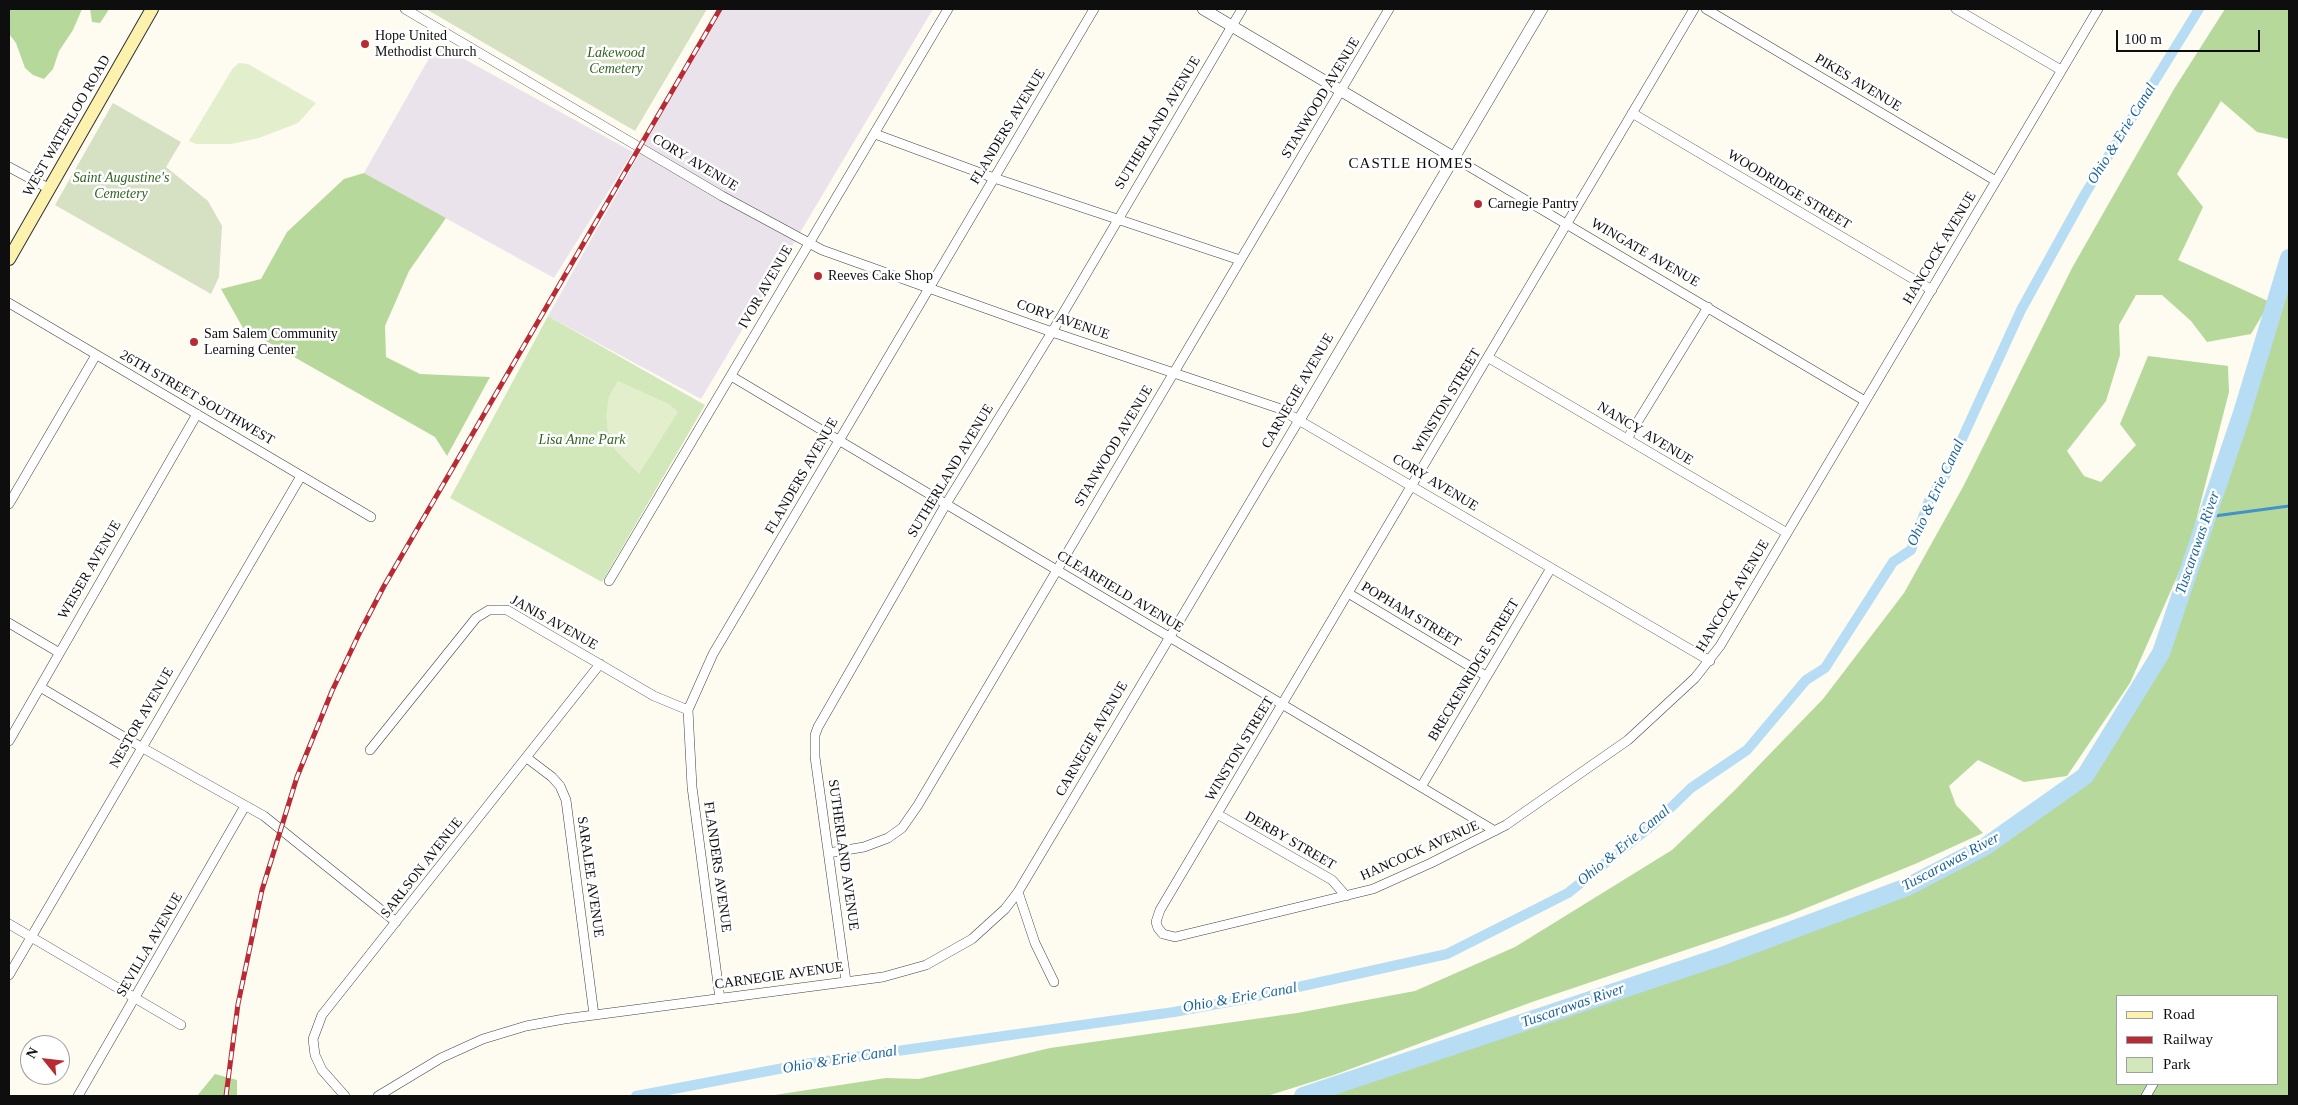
<!DOCTYPE html>
<html>
<head>
<meta charset="utf-8">
<style>
  body { margin:0 }
  #map { position:relative; width:2298px; height:1105px; overflow:hidden; background:#fefbf0; font-family:"Times New Roman",serif }
  canvas { display:block }
  .frame { position:absolute; inset:0; border:10px solid #0e0e0e; pointer-events:none }
  .legend { position:absolute; left:2116px; top:995px; width:162px; height:90px; box-sizing:border-box; background:#fff; border:1px solid #9f9f9f; margin:0; padding:6px 9px; list-style:none; font-size:15px; color:#0e0e0e }
  .legend li { display:flex; align-items:center; gap:10px; height:25px }
  .legend b { width:25px; border:1px solid #9f9f9f }
  .north { position:absolute; left:20px; top:1035px; width:50px; height:50px; box-sizing:border-box; background:#fff; border:1px solid #9f9f9f; border-radius:50%; rotate:299deg; font-size:14px; font-weight:700; line-height:20px; text-align:center; color:#0e0e0e }
  .north::after { content:''; display:block; margin:auto; width:18px; height:22px; background:#b92b34; clip-path:polygon(50% 0,100% 100%,50% 72%,0 100%) }
  .scale { position:absolute; left:2116px; top:30px; width:144px; height:22px; box-sizing:border-box; border:2px solid #0e0e0e; border-top:0; padding-left:6px; font-size:15px; line-height:18px; white-space:nowrap; color:#0e0e0e; -webkit-text-stroke:4px #fff; paint-order:stroke }
</style>
</head>
<body>
<div id="map">
<canvas width="2298" height="1105"></canvas>
<div class="frame"></div>
<ul class="legend">
<li><b style="height:6px;background:#fcf2ae"></b>Road</li>
<li><b style="height:6px;background:#b92b34"></b>Railway</li>
<li><b style="height:14px;background:#d2e8bb"></b>Park</li>
</ul>
<div class="north">N</div>
<div class="scale">100 m</div>
</div>
<script>
const ctx = document.querySelector('canvas').getContext('2d');
ctx.lineJoin = 'round';
function paint(path, color) { ctx.fillStyle = color; ctx.fill(path, 'evenodd'); }
const toPath = rows => new Path2D(rows.map(r => 'M' + r).join(''));
function strokePath(path, color, width, dash) { ctx.strokeStyle = color; ctx.lineWidth = width; ctx.lineCap = dash ? 'butt' : 'round'; ctx.setLineDash(dash || []); ctx.stroke(path); }
function drawText(font, color, halo, rows, align = 'center') {
  ctx.font = font + ' "Times New Roman",serif'; ctx.lineWidth = 5; ctx.setLineDash([]); ctx.textBaseline = 'middle'; ctx.strokeStyle = halo; ctx.fillStyle = color; for (const [text, x, y, turn = 0] of rows) {
    ctx.save(); ctx.translate(x, y); ctx.rotate((+turn || 0) * Math.PI / 180); ctx.textAlign = isNaN(turn) ? turn : align; if (halo) ctx.strokeText(text, 0, 0); ctx.fillText(text, 0, 0); ctx.restore();
  }
}
paint(toPath([
  [721,9,933,9,701,399,548,316],
  [437,44,633,152,554,278,364,173]
]), '#ebe3ec');
paint(toPath([
  [548,316,705,405,602,582,450,498]
]), '#d2e8bb');
paint(toPath([
  [9,9,82,9,73,30,59,51,53,69,44,79,33,75,25,68,16,43,9,34],
  [90,9,108,9,108,11,100,23,92,22],
  [2225,9,2289,9,2289,139,2257,132,2221,101,2177,174,2203,207,2178,260,2270,302,2251,334,2207,342,2191,321,2162,295,2136,295,2119,325,2120,355,2106,401,2067,451,2084,476,2101,482,2136,445,2120,424,2148,356,2228,366,2229,392,2188,552,2130,683,2067,776,2024,782,1978,760,1949,786,1956,805,1983,833,1915,864,1789,915,1532,1002,1334,1075,1267,1096,768,1096,886,1078,919,1079,1050,1048,1297,1013,1415,991,1515,947,1672,850,1734,791,1823,699,1904,593,1964,485,2072,268,2174,89],
  [364,173,446,218,409,271,385,326,386,357,420,374,490,377,447,456,435,437,243,328,221,289,261,279,287,232,344,179],
  [2289,252,2289,1096,1303,1096,1725,955,1907,887,1986,846,2085,776,2161,653,2241,416],
  [2117,996,2277,996,2277,1084,2117,1084],
  [215,1074,237,1080,237,1096,197,1096]
]), '#b7d89b');
paint(toPath([
  [426,9,707,9,635,131],
  [113,103,181,142,166,167,208,201,222,226,219,277,211,294,55,205]
]), '#d6e0c2');
paint(toPath([
  [239,63,248,64,316,103,298,123,259,138,231,144,196,144,189,141,233,68],
  [618,381,669,404,678,412,639,474,615,450,608,431,606,416,609,396]
]), '#e3efcc');
strokePath(toPath([
  [2207,517,2289,506]
]), '#4193c8', 3);
strokePath(toPath([
  [636,1096,805,1064,1174,1012,1244,999,1447,954,1568,893,1656,822,1691,788,1747,750,1806,680,1825,668,1893,562,1911,550,1930,498,1945,476,2021,310,2085,194,2199,9]
]), '#b7ddf4', 10);
strokePath(toPath([
  [1303,1096,1725,955,1907,887,1986,846,2085,776,2161,653,2241,416,2289,258]
]), '#b7ddf4', 18);
const minor = toPath([
  [405,9,722,196,822,250,1052,332,1278,408,1710,661],
  [1694,9,1160,910,1156,922,1158,928,1163,934,1175,937,1373,889,1431,863,1506,825,1628,740,1695,678,1720,646,2098,9],
  [1706,9,1996,181],
  [1956,9,2061,70],
  [1632,113,1932,290],
  [875,134,994,178,1240,260],
  [1453,157,1865,401],
  [9,167,48,188],
  [9,303,371,517],
  [1489,358,1787,533],
  [731,376,1495,831],
  [1627,439,1708,307],
  [9,504,96,355],
  [609,581,948,9],
  [1348,593,1486,676],
  [9,623,58,652],
  [40,687,141,747,264,816,396,922],
  [9,741,197,414],
  [370,750,476,618,489,610,507,610,654,696,688,710],
  [527,758,552,777,560,786,566,800,594,1015],
  [1421,787,1551,568],
  [1217,814,1332,880,1346,896],
  [828,853,864,847,888,838,902,828,918,805,1389,9],
  [1018,892,1035,943,1054,982],
  [9,924,181,1025],
  [9,975,301,476],
  [846,981,815,757,815,735,818,727,946,504,1052,332,1242,9],
  [720,999,692,787,688,710,713,654,1094,9],
  [78,1096,245,806],
  [345,1096,322,1070,315,1055,313,1039,322,1015,600,664],
  [378,1096,441,1058,483,1039,526,1026,564,1019,883,977,926,965,972,939,1005,909,1018,892,1299,420],
  [2146,1096,2153,1084]
]);
const tertiary = toPath([
  [1203,9,1453,157],
  [1299,420,1542,9]
]);
const secondary = toPath([
  [9,259,152,9]
]);
strokePath(minor, '#414141', 10);
strokePath(tertiary, '#414141', 12);
strokePath(secondary, '#303030', 14);
strokePath(minor, '#fff', 9);
strokePath(tertiary, '#fff', 11);
strokePath(secondary, '#fcf2ae', 12);
const rail = toPath([
  [226,1096,238,1004,262,890,297,777,332,691,360,632,384,586,720,9]
]);
strokePath(rail, '#b92b34', 5);
strokePath(rail, '#fff', 3, [9]);
for (const [x, y, r, color] of [
  [365,44,5,"#b92b34"],
  [1478,204,5,"#b92b34"],
  [818,276,5,"#b92b34"],
  [194,342,5,"#b92b34"]
]) { const dot = new Path2D(); dot.arc(x, y, r, 0, 2 * Math.PI); ctx.fillStyle = color; ctx.fill(dot); strokePath(dot, '#fff', 2); }
drawText('14px', '#0e0e0e', '#fff', [
  ["Hope United",375,36],
  ["Methodist Church",375,52],
  ["Carnegie Pantry",1488,204],
  ["Reeves Cake Shop",828,276],
  ["Sam Salem Community",204,334],
  ["Learning Center",204,350]
], 'left');
drawText('italic 14px', '#2f6421', '#fff', [
  ["Lakewood",616,53],
  ["Cemetery",616,69],
  ["Saint Augustine's",121,178],
  ["Cemetery",121,194],
  ["Lisa Anne Park",582,440]
]);
drawText('14px', '#0e0e0e', '#fff', [
  ["PIKES AVENUE",1858,83,31],
  ["STANWOOD AVENUE",1321,98,-59],
  ["SUTHERLAND AVENUE",1158,123,-59],
  ["WEST WATERLOO ROAD",67,126,-60],
  ["FLANDERS AVENUE",1008,127,-59],
  ["CORY AVENUE",695,163,31],
  ["WOODRIDGE STREET",1789,190,31],
  ["HANCOCK AVENUE",1940,248,-59],
  ["WINGATE AVENUE",1645,253,30],
  ["IVOR AVENUE",766,287,-60],
  ["CORY AVENUE",1063,320,19],
  ["CARNEGIE AVENUE",1298,391,-60],
  ["26TH STREET SOUTHWEST",197,398,30],
  ["WINSTON STREET",1447,401,-59],
  ["NANCY AVENUE",1645,434,31],
  ["STANWOOD AVENUE",1114,446,-59],
  ["SUTHERLAND AVENUE",951,471,-59],
  ["FLANDERS AVENUE",802,476,-60],
  ["CORY AVENUE",1435,483,31],
  ["WEISER AVENUE",90,570,-60],
  ["CLEARFIELD AVENUE",1120,592,31],
  ["HANCOCK AVENUE",1733,596,-59],
  ["POPHAM STREET",1411,615,31],
  ["JANIS AVENUE",554,623,29],
  ["BRECKENRIDGE STREET",1474,670,-59],
  ["NESTOR AVENUE",142,718,-60],
  ["CARNEGIE AVENUE",1092,739,-60],
  ["WINSTON STREET",1240,749,-59],
  ["DERBY STREET",1290,841,30],
  ["HANCOCK AVENUE",1420,851,-24],
  ["SUTHERLAND AVENUE",843,855,82],
  ["FLANDERS AVENUE",717,867,82],
  ["SARLSON AVENUE",422,868,-52],
  ["SARALEE AVENUE",590,877,82],
  ["SEVILLA AVENUE",150,945,-60],
  ["CARNEGIE AVENUE",779,976,-8]
]);
drawText('italic 15px', '#1c659b', '#fff', [
  ["Ohio & Erie Canal",2122,134,-58],
  ["Ohio & Erie Canal",1936,493,-65],
  ["Tuscarawas River",2198,543,-71],
  ["Ohio & Erie Canal",1624,846,-40],
  ["Tuscarawas River",1951,862,-28],
  ["Ohio & Erie Canal",1240,998,-10],
  ["Tuscarawas River",1573,1006,-19],
  ["Ohio & Erie Canal",840,1060,-9]
]);
ctx.letterSpacing = '1px';
drawText('15px', '#0e0e0e', '#fff', [
  ["CASTLE HOMES",1411,164]
]);
ctx.letterSpacing = '0px';
</script>
</body>
</html>
